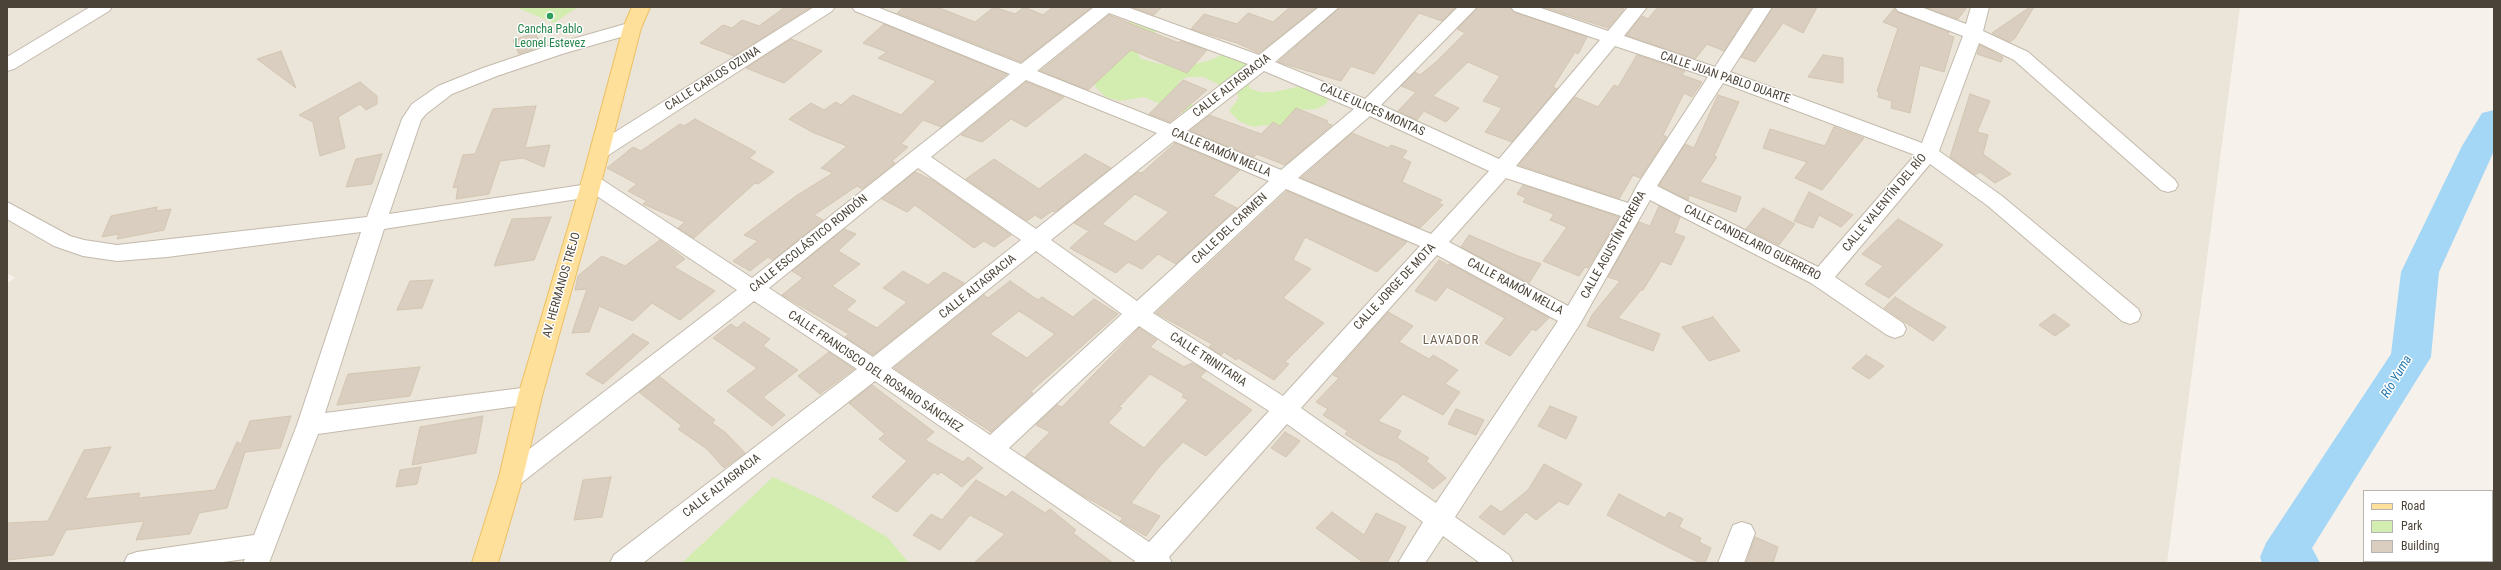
<!DOCTYPE html>
<html>
<head>
<meta charset="utf-8">
<style>
  body { margin:0 }
  #map { position:relative; width:2501px; height:570px; overflow:hidden; background:#f6f2eb; font-family:"Roboto Condensed",sans-serif }
  canvas { display:block }
  .frame { position:absolute; inset:0; border:8px solid #4b4337; pointer-events:none }
  .legend { position:absolute; left:2363px; top:490px; width:130px; height:72px; box-sizing:border-box; background:#fff; border:1px solid #b7b4af; margin:0; padding:5px 7px; list-style:none; font-size:12px; color:#4b4337 }
  .legend li { display:flex; align-items:center; gap:8px; height:20px }
  .legend b { width:20px; border:1px solid #b7b4af }
</style>
</head>
<body>
<div id="map">
<canvas width="2501" height="570"></canvas>
<div class="frame"></div>
<ul class="legend">
<li><b style="height:5px;background:#ffe09b"></b>Road</li>
<li><b style="height:11px;background:#d3edb1"></b>Park</li>
<li><b style="height:11px;background:#d9cebf"></b>Building</li>
</ul>
</div>
<script>
const ctx = document.querySelector('canvas').getContext('2d');
ctx.lineJoin = 'round';
function paint(path, color) { ctx.fillStyle = color; ctx.fill(path, 'evenodd'); }
const toPath = rows => new Path2D(rows.map(r => 'M' + r).join(''));
function strokePath(path, color, width, dash) { ctx.strokeStyle = color; ctx.lineWidth = width; ctx.lineCap = dash ? 'butt' : 'round'; ctx.setLineDash(dash || []); ctx.stroke(path); }
function drawText(font, color, halo, rows, align = 'center') {
  ctx.font = font + ' "Roboto Condensed",sans-serif'; ctx.lineWidth = 3; ctx.setLineDash([]); ctx.textBaseline = 'middle'; ctx.strokeStyle = halo; ctx.fillStyle = color; for (const [text, x, y, turn = 0] of rows) {
    ctx.save(); ctx.translate(x, y); ctx.rotate((+turn || 0) * Math.PI / 180); ctx.textAlign = isNaN(turn) ? turn : align; if (halo) ctx.strokeText(text, 0, 0); ctx.fillText(text, 0, 0); ctx.restore();
  }
}
paint(toPath([
  [7,7,2240,7,2167,563,7,563,7,283,15,278,7,273]
]), '#ebe4d8');
paint(toPath([
  [520,7,578,7,554,23,518,8],
  [1130,21,1139,22,1157,30,1139,52,1138,56,1142,59,1160,64,1187,66,1211,60,1225,53,1250,64,1249,88,1260,92,1274,92,1302,86,1324,93,1328,101,1326,104,1317,109,1298,110,1318,133,1264,125,1253,127,1239,121,1229,111,1239,98,1237,94,1204,77,1187,77,1178,82,1181,90,1191,101,1193,107,1185,114,1144,97,1120,101,1106,97,1095,87,1099,61],
  [773,477,827,502,887,537,909,563,682,563]
]), '#d3edb1');
paint(toPath([
  [2494,110,2494,151,2439,272,2431,357,2312,548,2320,563,2262,563,2260,557,2266,543,2391,354,2401,272,2462,146,2482,113,2494,110]
]), '#a4d6f6');
const building = toPath([
  [785,7,811,7,734,56,700,43,723,25,732,28,742,20,759,26,785,7],
  [904,7,937,7,975,22,994,7,1015,14,1024,7,1043,15,1053,7,1092,7,1021,62,897,13,904,7],
  [1131,7,1162,7,1154,15,1131,7],
  [1290,7,1317,7,1259,53,1237,43,1191,29,1204,14,1237,24,1248,13,1273,22,1290,7],
  [1340,7,1456,7,1442,21,1419,13,1374,74,1351,66,1341,81,1278,62,1340,7],
  [1478,7,1510,7,1514,12,1587,37,1578,54,1575,52,1553,87,1557,89,1512,142,1485,132,1502,108,1483,101,1500,76,1468,62,1433,96,1459,108,1446,122,1424,111,1417,120,1398,111,1416,92,1401,86,1415,72,1420,75,1436,62,1465,33,1457,29,1478,7],
  [1543,7,1619,7,1624,9,1608,28,1543,7],
  [1658,7,1752,7,1724,51,1707,44,1695,59,1626,35,1642,16,1648,19,1658,7],
  [1773,7,1817,7,1803,33,1783,23,1755,62,1741,57,1773,7],
  [1925,7,1967,7,1958,19,1925,7],
  [2030,7,2034,7,2015,38,2010,42,1992,33,2030,7],
  [1894,9,1897,12,1949,32,1948,35,1954,37,1944,72,1920,65,1910,113,1891,108,1892,101,1878,97,1879,92,1877,91,1898,28,1883,22,1894,9],
  [1109,15,1179,43,1180,41,1207,50,1187,73,1131,50,1088,90,1040,71,1109,15],
  [884,24,1007,74,941,127,923,120,901,144,908,147,892,161,895,163,862,189,857,186,814,215,823,220,773,260,768,257,750,271,733,261,758,241,744,235,796,196,833,173,821,168,847,146,812,132,789,119,811,103,824,110,836,102,841,105,853,95,901,115,936,81,878,58,887,52,863,43,884,24],
  [535,33,542,46,519,54,513,40,535,33],
  [791,39,822,51,784,83,746,68,791,39],
  [1980,45,2003,57,2001,62,1977,54,1980,45],
  [281,51,296,88,257,59,281,51],
  [1637,55,1685,71,1682,75,1702,82,1692,97,1684,93,1663,135,1667,137,1640,178,1633,175,1619,199,1519,165,1575,97,1598,107,1614,85,1618,87,1637,55],
  [1823,55,1843,58,1843,83,1808,77,1823,55],
  [1183,80,1207,90,1170,122,1149,114,1183,80],
  [360,82,377,96,377,104,366,110,360,104,338,117,345,148,320,156,313,122,299,115,360,82],
  [1026,82,1064,97,1026,127,1011,119,982,142,961,135,1026,82],
  [1970,94,1990,101,1977,132,1988,135,1983,154,2011,174,1995,183,1980,172,1975,175,1950,157,1970,94],
  [1718,95,1739,102,1714,156,1717,157,1700,182,1741,197,1736,212,1689,195,1688,200,1659,185,1685,144,1694,148,1718,95],
  [536,106,525,148,550,145,544,167,523,158,500,161,489,194,456,199,458,187,453,188,463,155,475,154,493,109,536,106],
  [1296,108,1328,121,1326,123,1332,125,1285,165,1257,154,1254,157,1190,131,1209,115,1261,134,1273,122,1280,126,1296,108],
  [695,119,756,152,749,158,774,172,758,184,755,183,694,238,678,228,685,222,643,204,647,201,628,191,637,184,607,168,633,147,641,151,680,124,684,126,695,119],
  [1834,127,1864,138,1822,190,1795,178,1807,162,1763,148,1770,129,1825,146,1834,127],
  [1352,133,1388,148,1391,145,1407,151,1402,158,1411,162,1402,182,1442,200,1439,203,1443,205,1420,228,1301,178,1352,133],
  [1175,143,1240,170,1213,196,1237,208,1176,264,1158,254,1142,269,1128,262,1116,273,1070,248,1089,231,1074,223,1138,172,1142,173,1175,143],
  [1135,194,1169,212,1136,242,1102,224,1135,194],
  [382,154,372,184,346,187,356,159,382,154],
  [1085,154,1111,168,1055,212,1052,211,1041,219,1035,215,1027,221,966,179,994,159,1039,189,1085,154],
  [915,172,934,181,1011,235,994,247,984,241,974,248,915,205,907,212,882,199,915,172],
  [1523,185,1619,217,1588,268,1585,267,1579,276,1543,261,1567,227,1550,220,1554,214,1523,202,1526,198,1517,194,1523,185],
  [1287,191,1407,242,1377,272,1305,237,1293,260,1311,269,1283,298,1324,323,1285,362,1289,364,1274,380,1238,358,1236,360,1224,352,1221,355,1209,347,1212,344,1156,313,1287,191],
  [1809,192,1853,215,1841,227,1819,215,1813,228,1794,221,1809,192],
  [1659,206,1680,217,1674,233,1685,237,1671,265,1661,261,1643,290,1641,290,1618,318,1660,334,1653,351,1587,326,1592,315,1620,281,1608,277,1639,222,1650,226,1659,206],
  [157,207,156,211,171,209,164,230,117,239,119,234,102,237,111,216,157,207],
  [1763,208,1795,224,1779,245,1746,229,1763,208],
  [551,217,534,260,494,266,512,219,551,217],
  [1898,219,1943,245,1889,298,1865,284,1883,266,1862,254,1898,219],
  [844,229,856,234,838,251,860,264,832,286,856,301,846,310,877,328,907,302,883,288,903,271,928,285,944,272,964,283,873,355,845,337,849,334,782,295,803,278,792,271,844,229],
  [1469,235,1518,256,1541,264,1529,283,1461,247,1469,235],
  [660,240,685,259,674,267,715,291,680,320,652,303,633,321,599,306,589,332,572,333,587,289,575,290,578,276,602,256,625,266,660,240],
  [1439,260,1448,265,1450,264,1549,318,1536,331,1532,329,1510,356,1485,343,1505,318,1447,287,1436,301,1415,291,1439,260],
  [433,280,422,308,397,310,410,281,433,280],
  [1010,281,1038,300,1042,297,1073,317,1094,299,1118,314,1030,392,1033,393,991,432,894,368,984,295,988,298,1010,281],
  [1019,311,1055,334,1027,358,990,334,1019,311],
  [1895,297,1914,309,1946,327,1933,341,1884,308,1895,297],
  [1388,312,1413,326,1399,342,1429,359,1433,355,1458,370,1445,384,1460,392,1443,415,1403,394,1378,421,1401,431,1397,438,1429,458,1426,461,1446,478,1433,489,1396,462,1376,453,1345,434,1348,431,1323,415,1328,409,1316,402,1339,378,1333,375,1388,312],
  [2054,314,2070,325,2055,336,2039,325,2054,314],
  [1713,317,1740,351,1709,361,1682,327,1713,317],
  [744,322,770,339,763,346,798,370,763,397,785,415,772,426,727,391,757,368,713,338,731,324,737,328,744,322],
  [1139,328,1157,340,1150,347,1184,367,1192,363,1206,371,1200,377,1252,410,1206,456,1183,442,1159,467,1131,503,1160,516,1146,536,1120,521,1123,518,1082,495,1025,457,1050,432,1036,425,1057,405,1062,407,1139,328],
  [1150,374,1184,394,1182,397,1188,400,1144,448,1108,423,1122,408,1119,407,1150,374],
  [633,334,649,343,603,384,586,374,633,334],
  [829,352,854,369,820,394,798,376,829,352],
  [1866,355,1884,366,1869,379,1852,368,1866,355],
  [420,367,410,396,337,405,348,374,420,367],
  [660,377,715,420,712,423,726,433,745,453,724,468,707,449,678,429,682,426,639,392,660,377],
  [872,385,934,432,925,440,963,462,968,457,983,468,962,487,941,472,938,475,934,472,897,512,872,497,907,461,879,439,885,434,849,403,872,385],
  [1550,406,1577,417,1566,439,1538,426,1550,406],
  [1456,409,1484,420,1476,435,1448,424,1456,409],
  [291,416,280,448,245,452,227,508,199,513,190,534,136,540,144,521,66,530,53,555,7,560,7,523,48,521,84,450,111,447,85,499,140,493,138,498,215,490,237,442,241,444,250,421,291,416],
  [483,416,476,453,412,465,420,427,483,416],
  [1285,432,1300,441,1286,457,1271,448,1285,432],
  [1544,464,1582,484,1568,505,1559,501,1536,520,1526,512,1504,535,1479,517,1491,505,1501,512,1528,490,1544,464],
  [421,467,417,484,396,487,400,470,421,467],
  [611,477,602,517,574,520,583,480,611,477],
  [976,480,1006,497,1012,491,1045,513,1050,509,1076,530,1073,533,1113,563,974,563,1005,534,970,515,940,550,913,535,931,514,942,520,976,480],
  [1619,494,1665,518,1669,512,1683,519,1679,527,1701,538,1699,542,1711,548,1705,563,1700,563,1662,544,1607,515,1619,494],
  [1332,512,1364,535,1376,513,1406,527,1387,563,1364,563,1316,528,1332,512],
  [1755,537,1778,547,1773,563,1746,563,1755,537]
]);
paint(building, '#d9cebf');
strokePath(building, '#d4c6b1', 1);
const minor = toPath([
  [90,7,112,7,109,11,14,69,7,71,7,57,90,7],
  [814,7,835,7,832,11,607,156,600,158,593,156,590,151,593,146,814,7],
  [852,7,877,7,1021,64,1094,7,1127,7,1259,55,1319,7,1339,7,1275,62,1365,99,1458,7,1477,7,1381,105,1499,159,1600,40,1514,11,1511,7,1538,7,1608,31,1628,7,1647,7,1624,36,1715,67,1754,7,1772,7,1730,72,1922,143,1963,36,1898,11,1895,7,1921,7,1966,24,1971,7,1989,7,1983,31,2028,52,2175,180,2178,185,2175,190,2168,192,2161,190,2014,60,1979,43,1939,151,2002,196,2138,309,2141,315,2138,321,2130,324,2122,321,1988,206,1930,164,1835,277,1903,323,1906,329,1903,335,1895,338,1887,335,1811,283,1650,200,1580,324,1455,517,1509,555,1513,563,1480,563,1443,536,1425,563,1398,563,1423,522,1287,424,1169,557,1172,563,1134,563,1135,561,875,381,643,563,610,563,614,555,857,369,754,301,520,484,511,487,502,484,499,477,502,470,737,290,597,196,384,229,325,413,530,387,538,389,542,396,538,403,318,434,269,563,243,563,245,559,216,563,124,563,128,555,137,552,254,535,297,425,361,232,167,257,117,261,83,256,54,246,7,219,7,202,70,236,84,240,117,245,367,217,402,119,412,104,438,86,483,68,548,46,632,22,638,24,641,28,638,32,562,54,497,76,452,94,426,114,421,120,389,214,582,185,581,182,584,177,591,175,598,177,752,278,1010,74,855,11,852,7],
  [1109,13,1248,64,1170,124,1037,71,1109,13],
  [1615,46,1708,77,1638,184,1628,203,1516,166,1615,46],
  [1264,71,1354,109,1281,170,1187,131,1264,71],
  [1026,80,1157,133,1036,229,931,157,1026,80],
  [1723,83,1915,155,1818,267,1657,186,1723,83],
  [1370,116,1489,171,1431,234,1298,178,1370,116],
  [1174,141,1269,181,1137,301,1051,240,1174,141],
  [918,168,1021,240,873,357,769,288,918,168],
  [1506,178,1621,216,1568,306,1449,242,1506,178],
  [1286,189,1420,246,1283,396,1153,313,1286,189],
  [1036,251,1122,314,990,435,891,368,1036,251],
  [1437,255,1558,321,1436,503,1301,408,1437,255],
  [1139,326,1269,411,1149,542,1009,448,1139,326],
  [1742,522,1751,525,1755,533,1744,563,1718,563,1733,525,1742,522]
]);
const major = toPath([
  [632,7,650,7,641,28,599,191,542,396,523,477,498,563,472,563,499,477,518,396,579,191,623,28,632,7]
]);
strokePath(minor, '#c3baac', 2);
strokePath(major, '#edc062', 2);
paint(minor, '#fff');
paint(major, '#ffe09b');
for (const [x, y, r, color] of [
  [550,16,4,"#2e9e5b"]
]) { const dot = new Path2D(); dot.arc(x, y, r, 0, 2 * Math.PI); ctx.fillStyle = color; ctx.fill(dot); strokePath(dot, '#fff', 1.5); }
drawText('12px', '#27864d', '#fff', [
  ["Cancha Pablo",550,30],
  ["Leonel Estevez",550,44]
]);
drawText('12px', '#4b4337', '#fff', [
  ["CALLE JUAN PABLO DUARTE",1725,78,19],
  ["CALLE CARLOS OZUNA",713,79,-32],
  ["CALLE ALTAGRACIA",1232,86,-38],
  ["CALLE ULICES MONTAS",1372,110,24],
  ["CALLE RAMÓN MELLA",1221,153,23],
  ["CALLE VALENTÍN DEL RÍO",1885,203,-50],
  ["CALLE DEL CARMEN",1230,229,-43],
  ["CALLE CANDELARIO GUERRERO",1752,243,27],
  ["CALLE ESCOLÁSTICO RONDÓN",809,244,-39],
  ["CALLE AGUSTÍN PEREIRA",1614,245,-61],
  ["AV. HERMANOS TREJO",562,285,-74],
  ["CALLE ALTAGRACIA",978,287,-39],
  ["CALLE JORGE DE MOTA",1395,287,-47],
  ["CALLE RAMÓN MELLA",1515,287,28],
  ["CALLE TRINITARIA",1208,360,33],
  ["CALLE FRANCISCO DEL ROSARIO SÁNCHEZ",875,372,34],
  ["CALLE ALTAGRACIA",722,486,-38]
]);
ctx.letterSpacing = '1px';
drawText('13px', '#6f614e', '#fff', [
  ["LAVADOR",1451,341]
]);
ctx.letterSpacing = '0px';
drawText('italic 13px', '#2578af', '#fff', [
  ["Río Yuma",2397,377,-59]
]);
</script>
</body>
</html>
